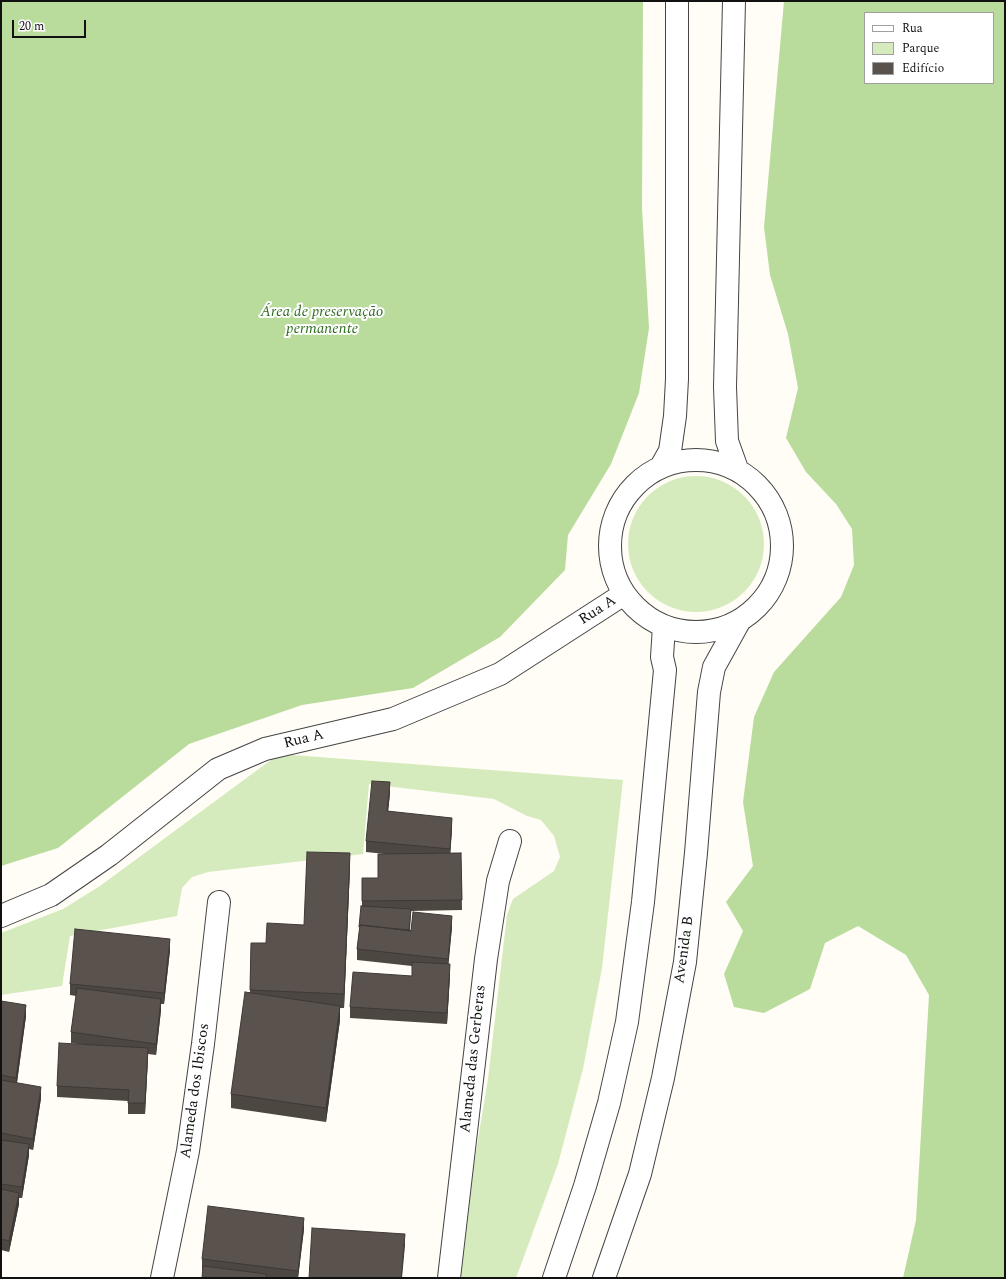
<!DOCTYPE html>
<html>
<head>
<meta charset="utf-8">
<style>
  body { margin:0 }
  #map { position:relative; width:1006px; height:1279px; overflow:hidden; background:#fffdf5; font-family:Spectral,serif }
  canvas { display:block }
  .frame { position:absolute; inset:0; border:2px solid #111; pointer-events:none }
  .legend { position:absolute; left:864px; top:12px; width:130px; height:72px; box-sizing:border-box; background:#fff; border:1px solid #a0a0a0; margin:0; padding:5px 7px; list-style:none; font-size:12px; color:#111 }
  .legend li { display:flex; align-items:center; gap:8px; height:20px }
  .legend b { width:20px; border:1px solid #a0a0a0 }
  .scale { position:absolute; left:12px; top:20px; width:74px; height:18px; box-sizing:border-box; border:2px solid #111; border-top:0; padding-left:5px; font-size:12px; line-height:14px; white-space:nowrap; color:#111; -webkit-text-stroke:3px #fff; paint-order:stroke }
</style>
</head>
<body>
<div id="map">
<canvas width="1006" height="1279"></canvas>
<div class="frame"></div>
<ul class="legend">
<li><b style="height:5px;background:#fff"></b>Rua</li>
<li><b style="height:11px;background:#d5ebbd"></b>Parque</li>
<li><b style="height:11px;background:#5a524d"></b>Edifício</li>
</ul>
<div class="scale">20 m</div>
</div>
<script>
const ctx = document.querySelector('canvas').getContext('2d');
ctx.lineJoin = 'round';
function paint(path, color) { ctx.fillStyle = color; ctx.fill(path, 'evenodd'); }
const toPath = rows => new Path2D(rows.map(r => 'M' + r).join(''));
function strokePath(path, color, width, dash) { ctx.strokeStyle = color; ctx.lineWidth = width; ctx.lineCap = dash ? 'butt' : 'round'; ctx.setLineDash(dash || []); ctx.stroke(path); }
function drawText(font, color, halo, rows, align = 'center') {
  ctx.font = font + ' Spectral,serif'; ctx.lineWidth = 4; ctx.setLineDash([]); ctx.textBaseline = 'middle'; ctx.strokeStyle = halo; ctx.fillStyle = color; for (const [text, x, y, turn = 0] of rows) {
    ctx.save(); ctx.translate(x, y); ctx.rotate((+turn || 0) * Math.PI / 180); ctx.textAlign = isNaN(turn) ? turn : align; if (halo) ctx.strokeText(text, 0, 0); ctx.fillText(text, 0, 0); ctx.restore();
  }
}
paint(toPath([
  '628 544a68 68 0 1 1 136 0a68 68 0 1 1-136 0Z',
  [279,754,623,780,602,968,583,1069,558,1164,516,1278,455,1278,488,1079,507,915,513,899,554,871,560,857,554,836,541,820,527,816,494,799,369,784,363,854,208,872,192,877,182,888,177,916,70,936,62,986,1,995,1,933,63,909,100,886]
]), '#d5ebbd');
paint(toPath([
  [1,1,643,1,642,208,649,328,639,393,611,464,568,535,565,570,500,637,413,688,302,705,189,744,58,848,1,866],
  [784,1,1005,1,1005,1278,903,1278,916,1220,929,995,906,955,858,926,825,943,810,989,764,1013,734,1007,724,974,743,931,726,902,753,866,743,802,754,717,774,672,841,597,854,565,852,529,836,504,806,472,786,438,798,388,788,334,770,275,764,227],
  [865,13,993,13,993,83,865,83]
]), '#b9dc9c');
const minor = toPath([
  [734,1,725,387,727,441,737,469],
  '610 546a86 86 0 1 1 172 0a86 86 0 1 1-172 0Z',
  [661,467,670,451,675,416,677,379,677,1],
  [1,916,51,895,109,855,218,769,265,749,393,719,500,674,624,594],
  [162,1278,188,1151,203,1044,219,902],
  [449,1278,486,959,498,881,510,841],
  [554,1278,585,1186,609,1103,627,1022,643,902,665,670,662,657,664,626],
  [604,1278,640,1174,663,1078,685,962,696,853,709,692,714,667,740,620]
]);
strokePath(minor, '#444', 24);
strokePath(minor, '#fff', 22);
paint(toPath([
  [390,793,388,811,452,828,450,853,461,853,462,910,411,911,410,930,452,927,448,964,450,975,447,1024,350,1018,350,1007,412,976,412,966,357,960,357,949,362,906,362,878,378,878,385,854,366,852,366,841],
  [350,867,344,1008,340,1008,340,1020,326,1122,231,1108,231,1094,250,993,251,943,266,943,304,925],
  [170,950,164,1004,161,1004,161,1010,156,1055,148,1054,145,1114,128,1114,128,1101,57,1097,57,1086,85,1045,71,1043,71,1032,76,996,70,995,70,984],
  [1,1001,26,1016,17,1083,41,1098,33,1150,29,1149,29,1155,22,1198,19,1198,19,1204,9,1252,1,1250],
  [304,1229,298,1278,266,1278,202,1270,202,1259]
]), '#4d4742');
paint(toPath([
  [390,782,390,793,387,822,387,811],
  [452,818,452,828,450,860,450,849],
  [350,853,350,867,344,1008,344,994],
  [452,916,452,927,448,970,448,959],
  [170,939,170,950,164,1004,164,993],
  [450,964,450,975,447,1024,447,1013],
  [161,999,161,1010,156,1055,156,1044],
  [26,1005,26,1016,16,1089,16,1078],
  [340,1006,340,1020,326,1122,326,1108],
  [148,1048,148,1059,145,1114,145,1103],
  [41,1087,41,1098,33,1150,33,1139],
  [29,1144,29,1155,22,1198,22,1187],
  [19,1193,19,1204,9,1252,9,1241],
  [304,1218,304,1229,298,1278,298,1271],
  [405,1234,405,1245,402,1278,401,1278]
]), '#3f3936');
const building = toPath([
  [372,781,390,782,387,811,452,818,450,849,366,841,372,781],
  [307,852,350,853,344,994,250,990,251,943,266,943,267,923,304,925,307,852],
  [461,853,462,900,362,901,362,878,378,878,378,854,461,853],
  [361,906,411,909,409,930,360,925,359,927,361,906],
  [413,912,452,916,448,959,357,949,360,925,411,931,413,912],
  [75,929,170,939,164,993,70,984,75,929],
  [412,962,450,964,447,1013,350,1007,353,972,412,976,412,962],
  [77,988,161,999,156,1044,71,1032,77,988],
  [245,992,340,1006,326,1108,231,1094,245,992],
  [1,1001,26,1005,16,1078,1,1075,1,1001],
  [59,1043,148,1048,145,1103,128,1103,129,1090,57,1086,59,1043],
  [1,1080,41,1087,33,1139,1,1133,1,1080],
  [1,1140,29,1144,22,1187,1,1184,1,1140],
  [1,1189,19,1193,9,1241,1,1239,1,1189],
  [208,1206,304,1218,298,1271,202,1259,208,1206],
  [312,1228,405,1234,401,1278,309,1278,312,1228],
  [203,1266,266,1274,266,1278,202,1278,203,1266]
]);
paint(building, '#5a524d');
strokePath(building, '#3f3936', 1);
drawText('italic 15px', '#2f6b1f', '#fff', [
  ["Área de preservação",322,313],
  ["permanente",322,330]
]);
drawText('15px', '#111', '#fff', [
  ["Rua A",598,611,-33],
  ["Rua A",304,740,-14],
  ["Avenida B",685,950,-82],
  ["Alameda das Gerberas",474,1059,-84],
  ["Alameda dos Ibiscos",196,1091,-82]
]);
</script>
</body>
</html>
